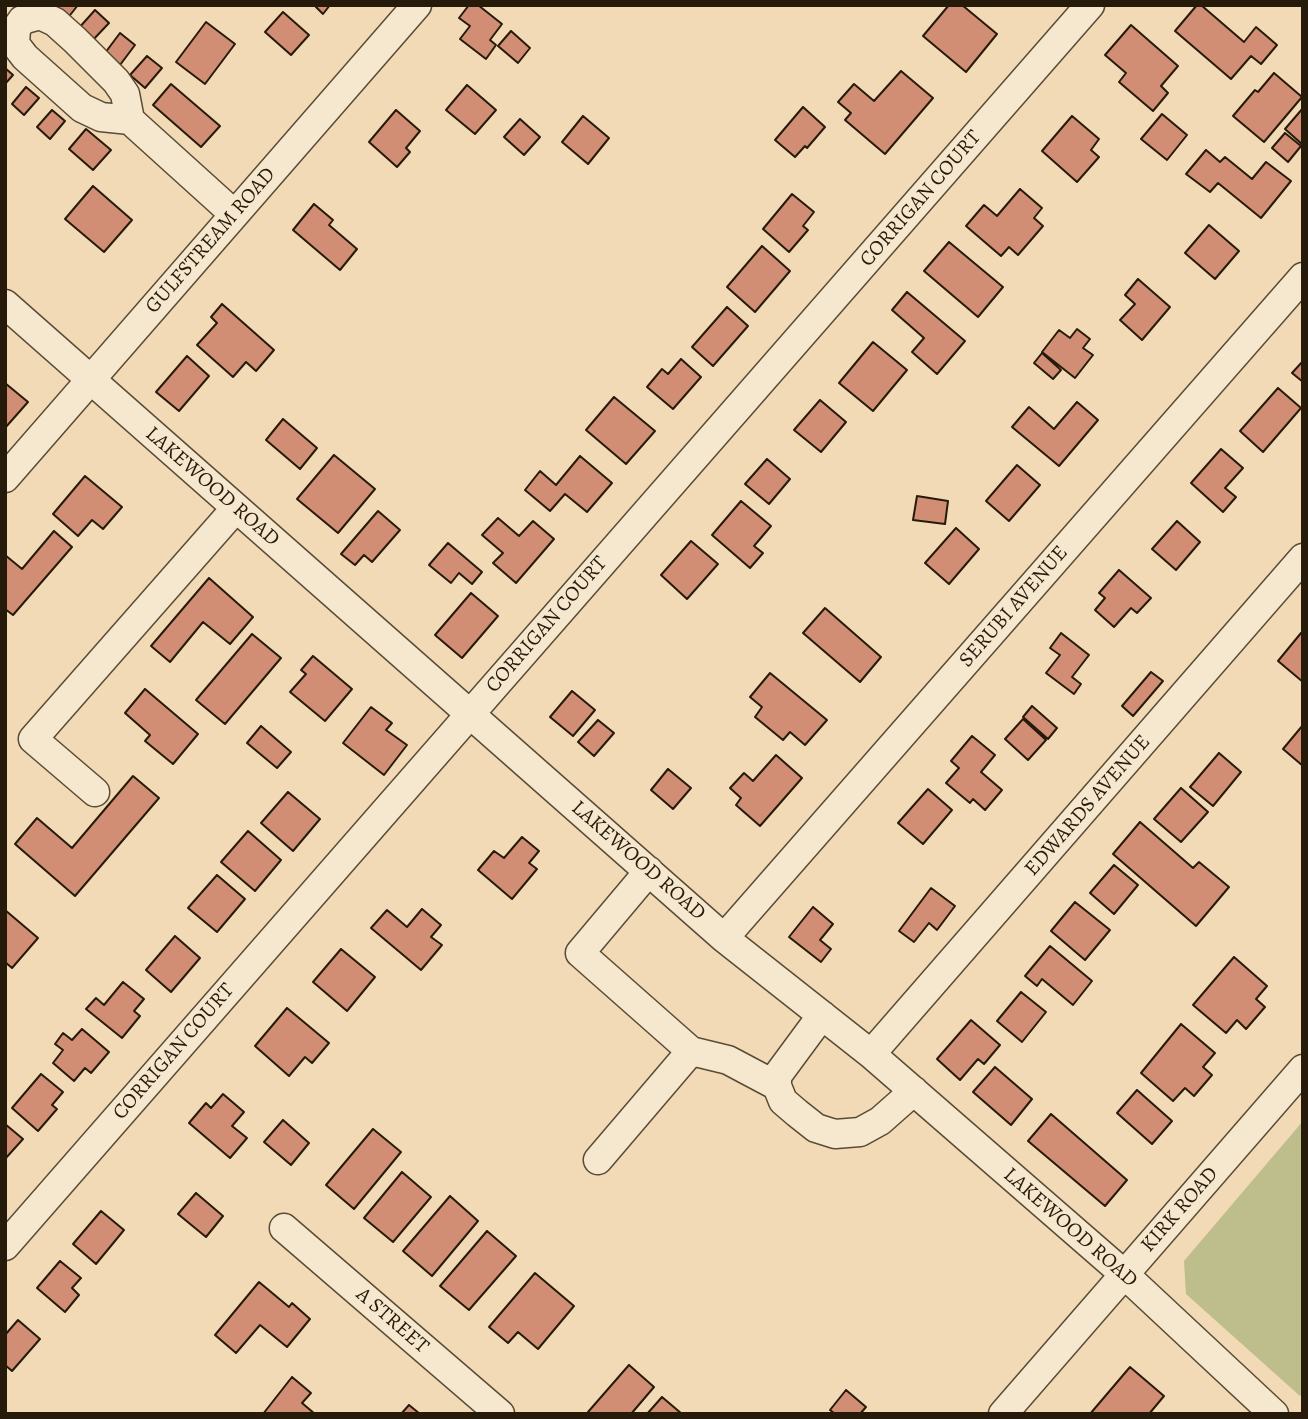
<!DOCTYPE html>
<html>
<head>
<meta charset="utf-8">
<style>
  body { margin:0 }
  #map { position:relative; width:1308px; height:1419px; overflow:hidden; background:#f1dab5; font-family:Alegreya,serif }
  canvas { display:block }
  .frame { position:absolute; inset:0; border:7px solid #261b0a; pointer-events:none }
</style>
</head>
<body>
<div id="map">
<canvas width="1308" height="1419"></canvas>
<div class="frame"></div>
</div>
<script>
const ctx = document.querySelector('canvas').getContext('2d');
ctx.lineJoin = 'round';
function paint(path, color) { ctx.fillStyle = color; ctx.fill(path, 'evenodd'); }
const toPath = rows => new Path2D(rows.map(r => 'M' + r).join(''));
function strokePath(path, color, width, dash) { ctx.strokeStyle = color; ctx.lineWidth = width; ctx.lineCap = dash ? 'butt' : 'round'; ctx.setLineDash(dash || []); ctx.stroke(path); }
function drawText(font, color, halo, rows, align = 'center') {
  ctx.font = font + ' Alegreya,serif'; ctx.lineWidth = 7; ctx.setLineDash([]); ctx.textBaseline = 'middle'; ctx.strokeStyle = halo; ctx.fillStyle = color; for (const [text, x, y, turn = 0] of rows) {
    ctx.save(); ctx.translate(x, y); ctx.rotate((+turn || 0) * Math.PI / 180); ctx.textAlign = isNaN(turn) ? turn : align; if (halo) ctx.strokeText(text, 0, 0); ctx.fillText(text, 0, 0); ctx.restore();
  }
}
paint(toPath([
  [1303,1121,1303,1393,1300,1396,1186,1294,1184,1261]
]), '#bdbe8b');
const building = toPath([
  [52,5,78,5,67,19,52,5],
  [314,5,330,5,323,14,314,5],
  [469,5,478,5,502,24,490,40,496,45,486,59,460,39,470,26,459,18,469,5],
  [949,5,962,5,997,34,966,72,923,36,949,5],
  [1197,5,1201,5,1244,42,1256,27,1277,45,1261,64,1251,56,1231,79,1175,31,1197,5],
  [95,10,109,23,92,41,78,29,95,10],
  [283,12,309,35,291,55,265,32,283,12],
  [206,22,235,44,205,84,176,62,206,22],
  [1131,25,1178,66,1161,86,1168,93,1153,111,1119,82,1126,73,1105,55,1131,25],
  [511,31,530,48,518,63,498,46,511,31],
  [120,33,135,45,120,65,105,53,120,33],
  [147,56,162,68,145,88,130,75,147,56],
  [5,68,13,75,5,84,5,68],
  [901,71,933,98,885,154,845,120,851,113,838,102,854,84,874,101,901,71],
  [1274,73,1302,97,1264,142,1233,116,1255,90,1258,92,1274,73],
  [171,84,220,126,201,147,153,105,171,84],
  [467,85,496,110,475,134,446,110,467,85],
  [26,87,39,98,24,115,12,104,26,87],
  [803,107,825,127,807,148,805,146,795,157,775,140,803,107],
  [1303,108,1303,145,1285,129,1303,108],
  [52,110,65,121,50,139,37,127,52,110],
  [396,110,420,131,406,148,410,152,397,167,369,142,396,110],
  [1162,114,1187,135,1167,160,1141,139,1162,114],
  [583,116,609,138,588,164,562,142,583,116],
  [1072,116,1099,139,1091,150,1099,157,1077,182,1042,151,1072,116],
  [520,119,540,137,524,155,504,137,520,119],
  [86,129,111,150,93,170,69,149,86,129],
  [1285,133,1301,146,1288,162,1272,148,1285,133],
  [1206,150,1220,162,1225,157,1252,179,1266,162,1291,181,1261,218,1218,183,1210,192,1186,174,1206,150],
  [93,186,132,220,104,252,65,219,93,186],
  [1020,189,1042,208,1034,218,1043,226,1018,255,1009,247,1001,256,966,226,984,205,997,216,1020,189],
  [792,194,814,212,803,226,808,230,789,252,763,229,792,194],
  [314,204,333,220,329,225,357,249,340,270,293,230,314,204],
  [1209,225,1239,251,1215,279,1185,253,1209,225],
  [949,242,1003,287,978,317,924,271,949,242],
  [762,246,790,271,755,312,727,287,762,246],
  [1138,279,1170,307,1142,340,1120,320,1135,304,1125,295,1138,279],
  [907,292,965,341,937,374,912,352,924,338,892,310,907,292],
  [222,304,274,350,256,371,246,362,233,377,197,345,217,323,211,317,222,304],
  [727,307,748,326,713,366,692,347,727,307],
  [1077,329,1090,339,1083,348,1093,355,1075,378,1042,352,1059,330,1070,338,1077,329],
  [873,342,907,370,873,411,839,383,873,342],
  [1042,353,1061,370,1053,379,1034,363,1042,353],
  [187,356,209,376,179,411,156,392,187,356],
  [681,359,701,377,673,409,647,387,662,369,668,374,681,359],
  [1303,361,1303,382,1292,373,1303,361],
  [5,383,28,402,5,428,5,383],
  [1278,388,1301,408,1263,452,1240,431,1278,388],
  [614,397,655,431,626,464,586,430,614,397],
  [820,400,846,422,821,452,794,430,820,400],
  [1077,402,1098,420,1059,466,1012,427,1029,407,1054,429,1077,402],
  [283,419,317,448,300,469,266,440,283,419],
  [1221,449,1243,468,1225,488,1236,497,1223,512,1191,483,1221,449],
  [334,455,375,489,338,533,297,499,334,455],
  [580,456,612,483,587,512,565,494,550,511,525,490,540,471,556,485,580,456],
  [767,459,790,479,769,504,745,484,767,459],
  [1017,465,1040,485,1009,521,986,501,1017,465],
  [85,476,122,507,103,529,92,520,78,536,53,514,85,476],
  [917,496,948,501,945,524,913,520,917,496],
  [741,501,771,526,754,546,763,553,750,568,712,535,741,501],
  [378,511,400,530,372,562,364,555,355,565,341,554,378,511],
  [498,518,519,536,533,521,554,539,516,583,493,563,503,553,482,535,498,518],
  [1177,521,1200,542,1176,570,1152,549,1177,521],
  [956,528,979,549,949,584,925,563,956,528],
  [54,531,72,547,13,615,5,609,5,555,22,569,54,531],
  [691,541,718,564,687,599,661,575,691,541],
  [448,543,482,572,472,584,459,573,451,583,429,565,448,543],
  [1119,570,1151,598,1137,613,1131,608,1114,627,1095,610,1105,598,1099,593,1119,570],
  [209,578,253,617,230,644,203,622,170,662,151,646,209,578],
  [471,593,498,616,462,658,435,635,471,593],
  [825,608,881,657,860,682,803,633,825,608],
  [1061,633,1089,655,1072,677,1081,684,1074,694,1046,673,1060,655,1050,648,1061,633],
  [1301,633,1303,634,1303,682,1278,661,1301,633],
  [252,634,281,658,225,724,196,700,252,634],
  [313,656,352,689,325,721,290,692,306,674,301,670,313,656],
  [1151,672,1163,681,1133,716,1122,706,1151,672],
  [770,673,827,720,805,745,790,732,783,740,755,717,762,707,750,697,770,673],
  [145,689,198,734,173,764,145,741,150,735,125,713,145,689],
  [572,691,595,710,573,736,550,717,572,691],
  [1032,706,1057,728,1048,739,1023,717,1032,706],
  [371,707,392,723,386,730,407,745,384,775,343,743,371,707],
  [1023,719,1046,740,1028,760,1005,739,1023,719],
  [598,720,614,733,594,756,578,742,598,720],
  [1303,725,1303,766,1283,749,1303,725],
  [261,726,291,752,277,768,247,743,261,726],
  [972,736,995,755,981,772,1002,790,985,810,973,799,970,803,946,783,959,768,951,761,972,736],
  [1219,753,1241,772,1213,806,1190,787,1219,753],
  [776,755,802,778,760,826,736,805,741,798,730,788,744,773,753,781,776,755],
  [668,769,691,788,673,809,651,790,668,769],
  [133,776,159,798,75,896,15,844,37,818,72,848,133,776],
  [1181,788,1208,812,1181,842,1154,819,1181,788],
  [928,789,952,810,923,844,898,823,928,789],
  [288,792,320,819,293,851,261,823,288,792],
  [1140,822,1193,868,1199,862,1229,887,1196,926,1113,854,1140,822],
  [248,831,281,860,255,891,221,862,248,831],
  [522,837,539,851,529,863,537,869,512,899,478,870,494,851,504,858,522,837],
  [1114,865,1138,885,1114,914,1090,893,1114,865],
  [217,875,245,899,217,932,188,908,217,875],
  [931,888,955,906,937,930,929,923,914,942,899,931,931,888],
  [1075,902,1110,930,1085,960,1051,931,1075,902],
  [813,907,833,924,820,940,831,949,821,962,789,937,813,907],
  [422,909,441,925,431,937,442,945,421,970,371,928,387,910,407,927,422,909],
  [5,910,38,938,12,968,5,962,5,910],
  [175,936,200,958,171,992,146,970,175,936],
  [1050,946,1092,981,1073,1005,1042,979,1037,986,1025,976,1050,946],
  [341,949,375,977,347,1011,313,982,341,949],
  [1234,957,1267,986,1256,999,1265,1007,1246,1029,1237,1020,1226,1033,1193,1005,1234,957],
  [123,982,144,999,134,1011,140,1016,122,1038,86,1009,96,998,104,1005,123,982],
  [1021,992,1046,1012,1022,1042,997,1021,1021,992],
  [287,1008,329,1043,312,1063,305,1057,289,1076,255,1046,287,1008],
  [971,1020,1000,1045,984,1064,978,1059,960,1080,937,1059,971,1020],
  [1181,1024,1215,1053,1203,1067,1212,1075,1194,1096,1185,1088,1173,1101,1141,1073,1181,1024],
  [82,1029,109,1052,91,1073,85,1068,74,1081,53,1063,63,1050,55,1044,63,1033,72,1040,82,1029],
  [995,1067,1032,1099,1011,1125,973,1092,995,1067],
  [41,1074,63,1092,52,1105,57,1109,38,1131,12,1108,41,1074],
  [1137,1090,1172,1121,1152,1144,1117,1113,1137,1090],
  [223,1094,244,1112,232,1126,247,1138,230,1158,189,1123,206,1103,211,1108,223,1094],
  [1051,1114,1127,1180,1105,1206,1028,1141,1051,1114],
  [283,1120,309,1143,291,1165,264,1142,283,1120],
  [5,1124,23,1139,5,1159,5,1124],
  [373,1129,401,1152,354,1209,326,1185,373,1129],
  [402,1172,431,1197,393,1242,364,1218,402,1172],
  [196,1193,223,1216,206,1237,178,1214,196,1193],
  [450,1196,478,1221,432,1276,403,1251,450,1196],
  [101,1211,124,1230,96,1264,73,1244,101,1211],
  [487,1231,516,1256,469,1310,440,1286,487,1231],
  [60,1261,81,1278,72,1288,79,1295,65,1312,37,1288,60,1261],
  [535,1273,574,1306,538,1349,518,1332,508,1343,489,1327,535,1273],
  [259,1282,289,1307,292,1303,310,1319,287,1347,260,1325,236,1353,215,1335,259,1282],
  [18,1320,40,1339,12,1371,5,1365,5,1335,18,1320],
  [629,1365,654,1387,631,1414,590,1414,588,1412,629,1365],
  [1130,1367,1164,1396,1149,1414,1090,1414,1130,1367],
  [292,1377,311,1393,302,1403,315,1414,263,1414,292,1377],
  [846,1390,866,1407,860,1414,835,1414,830,1410,846,1390],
  [662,1397,682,1414,647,1414,662,1397],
  [409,1405,420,1414,401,1414,409,1405]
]);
paint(building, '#d18e74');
strokePath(building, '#261b0a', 2);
const minor = toPath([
  [130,120,101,117,82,108,25,57,15,44,16,29,22,20,40,15,55,22,75,40,116,81,125,94,130,120,234,214],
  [5,304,724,938,871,1054,1124,1274,1274,1414],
  [5,478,417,5],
  [95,792,33,739,236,508],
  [724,938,1303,277],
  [822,1015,777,1076,777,1086,783,1101,797,1113,816,1128,835,1134,860,1132,880,1121,914,1091],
  [691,1051,728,1060,777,1086],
  [871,1054,1303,558],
  [598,1160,691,1051,580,953,649,871],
  [284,1228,500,1414],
  [5,1246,1090,5],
  [1003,1414,1303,1069]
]);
strokePath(minor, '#594b35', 31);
strokePath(minor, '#f6e7cf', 28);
drawText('21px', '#261b0a', '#f6e7cf', [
  ["CORRIGAN COURT",921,199,-49],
  ["GULFSTREAM ROAD",211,241,-49],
  ["LAKEWOOD ROAD",212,487,41],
  ["SERUBI AVENUE",1014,607,-49],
  ["CORRIGAN COURT",547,625,-49],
  ["EDWARDS AVENUE",1088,806,-49],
  ["LAKEWOOD ROAD",638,861,41],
  ["CORRIGAN COURT",174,1052,-49],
  ["KIRK ROAD",1180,1210,-49],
  ["LAKEWOOD ROAD",1070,1228,41],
  ["A STREET",392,1321,41]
]);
</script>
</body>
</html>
